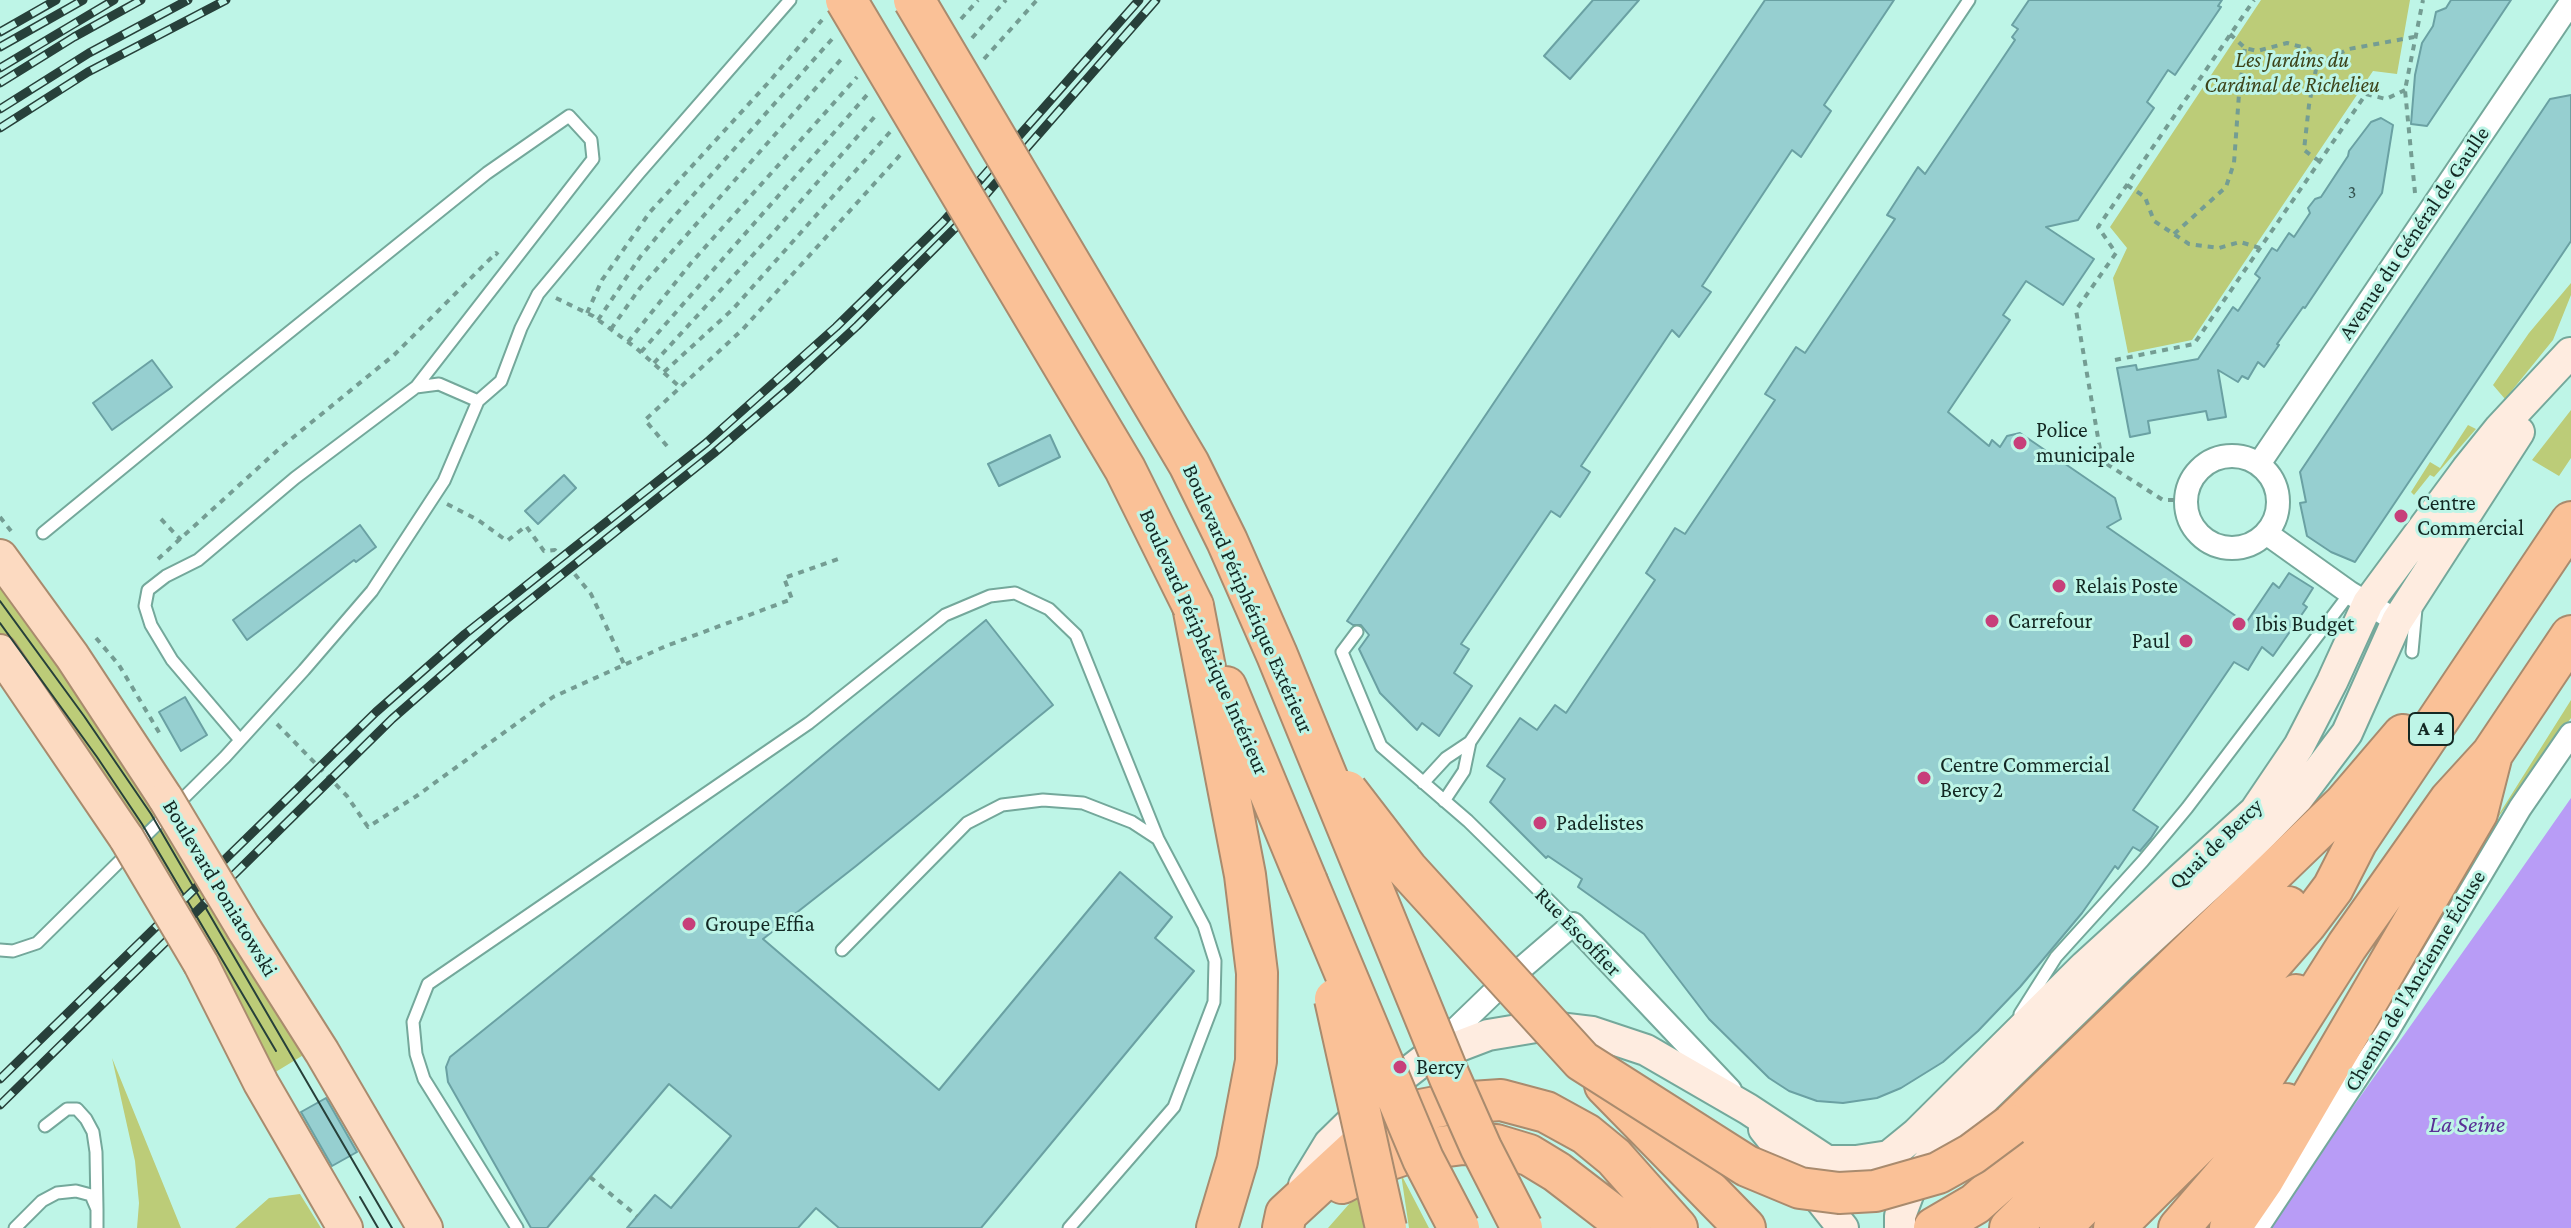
<!DOCTYPE html>
<html>
<head>
<meta charset="utf-8">
<style>
  body { margin:0 }
  canvas { display:block; background:#bef5e7 }
</style>
</head>
<body>
<canvas width="2571" height="1228"></canvas>
<script>
const ctx = document.querySelector('canvas').getContext('2d');
ctx.lineJoin = 'round';
function paint(path, color) { ctx.fillStyle = color; ctx.fill(path, 'evenodd'); }
const toPath = rows => new Path2D(rows.map(r => 'M' + r).join(''));
function strokePath(path, color, width, dash) { ctx.strokeStyle = color; ctx.lineWidth = width; ctx.lineCap = dash ? 'butt' : 'round'; ctx.setLineDash(dash || []); ctx.stroke(path); }
function drawText(font, color, halo, rows, align = 'center') {
  ctx.font = font + ' "Crimson Pro",serif'; ctx.lineWidth = 6; ctx.setLineDash([]); ctx.textBaseline = 'middle'; ctx.strokeStyle = halo; ctx.fillStyle = color; for (const [text, x, y, turn = 0] of rows) {
    ctx.save(); ctx.translate(x, y); ctx.rotate((+turn || 0) * Math.PI / 180); ctx.textAlign = isNaN(turn) ? turn : align; if (halo) ctx.strokeText(text, 0, 0); ctx.fillText(text, 0, 0); ctx.restore();
  }
}
paint(toPath([
  [2261,0,2410,0,2397,74,2373,71,2192,340,2128,353,2113,278,2127,248,2110,227],
  [2571,283,2571,295,2553,340,2505,399,2493,385,2529,333],
  [2571,410,2571,458,2559,476,2532,460],
  [2468,425,2476,429,2434,477,2430,475,2414,495,2411,492,2430,462,2440,468],
  [0,576,23,605,310,1051,269,1076,0,638],
  [2571,700,2571,718,2491,827],
  [112,1058,181,1228,137,1228,139,1203,135,1161],
  [1401,1174,1429,1228,1409,1228],
  [300,1194,321,1228,235,1228,269,1198],
  [1357,1195,1364,1228,1328,1228]
]), '#bccc78');
paint(toPath([
  [2571,798,2571,1228,2267,1228,2504,894]
]), '#b89cf6');
const building = toPath([
  [1593,0,1639,0,1570,79,1544,56,1593,0],
  [1765,0,1894,0,1824,105,1831,111,1801,157,1792,150,1702,286,1711,292,1679,337,1672,330,1581,466,1590,472,1585,480,1560,517,1551,511,1461,644,1469,649,1454,673,1472,686,1439,736,1422,723,1417,730,1380,693,1359,649,1369,635,1361,625,1353,625,1347,621,1765,0],
  [2029,0,2222,0,2218,6,2221,7,2175,75,2168,70,2147,102,2154,108,2078,220,2046,227,2094,259,2063,305,2026,281,2003,315,2010,320,1948,412,1989,446,1992,440,2000,447,2007,436,2020,433,2115,498,2121,519,2107,527,2246,623,2273,583,2279,588,2289,573,2313,588,2303,604,2307,607,2273,656,2262,647,2248,670,2234,662,2133,810,2158,827,2151,838,2140,851,2133,847,2118,869,2115,866,2082,913,2020,987,1978,1031,1943,1062,1901,1088,1877,1098,1843,1103,1817,1101,1789,1091,1769,1078,1709,1019,1644,934,1578,887,1582,879,1548,856,1546,858,1490,802,1505,779,1487,766,1520,718,1537,730,1555,705,1566,713,1655,580,1646,573,1675,528,1685,534,1775,400,1765,394,1796,347,1805,353,1895,219,1887,215,1918,167,1925,174,2015,40,2012,37,2018,29,2012,25,2029,0],
  [2451,0,2511,0,2427,126,2411,124,2415,75,2422,43,2433,26,2436,12,2446,8,2451,0],
  [2571,95,2571,241,2355,562,2331,552,2307,536,2300,503,2306,502,2300,472,2550,99,2571,95],
  [2381,118,2393,125,2382,193,2305,308,2303,307,2277,344,2279,345,2264,367,2258,362,2248,379,2242,376,2238,382,2218,370,2226,417,2208,420,2206,411,2148,421,2150,433,2130,437,2117,368,2136,365,2137,370,2198,359,2233,307,2238,311,2260,278,2255,274,2272,248,2277,251,2289,233,2294,237,2310,213,2308,208,2315,199,2321,197,2348,156,2349,151,2371,122,2381,118],
  [152,360,172,387,112,430,93,403,152,360],
  [1050,435,1060,457,999,486,988,464,1050,435],
  [564,475,576,488,538,524,525,511,564,475],
  [360,525,376,547,356,562,354,560,247,640,233,620,360,525],
  [986,620,1053,705,856,866,763,939,939,1090,1120,872,1172,917,1155,938,1194,971,981,1228,839,1228,816,1208,798,1228,627,1228,655,1195,671,1208,731,1136,669,1084,547,1228,531,1228,448,1082,446,1067,450,1057,791,782,986,620],
  [185,697,207,735,181,751,159,712,185,697],
  [326,1098,357,1152,332,1166,301,1112,326,1098]
]);
paint(building, '#96cfd0');
strokePath(building, '#6aa1a3', 2);
const lane = toPath([
  [43,533,221,387,487,173,569,116,591,140,593,159,416,387],
  [1357,632,1342,652,1381,746,1468,821,1573,924],
  [2412,652,2416,609],
  [240,740,172,660,151,625,145,606,148,590,166,576,198,560,295,478,416,387,439,384,478,401],
  [1423,783,1446,758,1470,742],
  [1444,801,1464,771,1470,742,1969,0],
  [0,950,13,951,37,943,225,757,304,670,372,591,444,481,478,401,501,381,521,328,538,294,639,173,790,0],
  [842,950,967,823,1002,805,1043,800,1083,803,1132,822,1158,839,1204,926,1215,961,1214,1002,1174,1107,1069,1228],
  [2020,1014,2056,957,2143,861,2187,808,2350,593],
  [45,1126,67,1109,77,1109,86,1119,93,1132,96,1152,97,1209],
  [15,1228,42,1201,57,1193,76,1191,91,1195,97,1209,97,1228],
  [517,1228,424,1079,416,1054,413,1022,428,984,809,723,945,615,990,596,1015,593,1049,609,1076,635,1158,839]
]);
const street = toPath([
  '2186 502a46 46 0 1 1 92 0a46 46 0 1 1-92 0Z',
  [2259,464,2571,2],
  [2266,533,2350,593,2397,621],
  [1433,1051,1494,992,1573,924,1730,1090],
  [2257,1228,2387,1032,2520,808,2571,734]
]);
const secondary = toPath([
  [1764,1129,1843,1228],
  [1304,1185,1329,1144,1381,1093,1425,1059,1488,1035,1542,1026,1592,1032,1646,1050,1748,1109,1827,1161,1856,1161,1889,1156,1916,1134,2085,966,2255,811,2299,746,2332,682,2368,603,2467,469,2500,428,2570,353],
  [1900,1228,1900,1216,1914,1179,1985,1098,2120,967,2243,854,2298,798,2347,733,2397,621,2519,432]
]);
const primary = toPath([
  [0,557,72,656,166,799],
  [0,652,127,839],
  [244,929,322,1052,425,1228],
  [201,964,261,1083,345,1228]
]);
const highway = toPath([
  [1193,606,1245,875,1257,973,1256,1061,1237,1161,1217,1228],
  [1226,687,1307,882],
  [1605,1085,1745,1228],
  [2011,1125,2344,804,2403,735],
  [1342,1183,1379,1163,1417,1150,1463,1144,1496,1145,1529,1155,1557,1172,1630,1228],
  [1283,1228,1286,1214,1377,1130,1415,1111,1457,1103,1501,1100,1546,1112,1586,1134,1614,1157,1677,1228],
  [1934,1228,1975,1204,2026,1159,2226,970,2288,907],
  [2010,1228,2214,1029,2306,924,2333,888,2357,841,2571,522],
  [2060,1228,2296,995],
  [2114,1228,2259,1084,2347,946,2450,800,2492,754,2571,636],
  [2179,1228,2286,1104],
  [2230,1228,2263,1180,2477,813,2491,758]
]);
strokePath(lane, '#74a89b', 15);
strokePath(street, '#74a89b', 26);
strokePath(secondary, '#74a89b', 34);
strokePath(primary, '#a98b6e', 38);
strokePath(highway, '#a98b6e', 44);
strokePath(toPath([
  [961,19,978,0],
  [2230,34,2245,48,2257,51,2287,43,2309,49,2317,64,2309,105,2304,150,2319,161],
  [972,38,1006,0],
  [984,59,1037,0],
  [2317,64,2349,49,2414,37],
  [2127,185,2145,197,2154,221,2189,244,2219,248,2240,242,2260,248],
  [2415,193,2405,90,2423,0],
  [2174,234,2226,187,2234,163,2239,94,2245,48],
  [556,298,593,316,636,348,680,387],
  [587,313,602,280,650,212,768,83,822,20],
  [598,320,640,257,670,221,833,38],
  [611,329,640,288,844,56],
  [628,342,691,263,857,77],
  [641,352,867,95],
  [2115,360,2194,344,2366,94,2386,99,2405,90],
  [654,363,772,234,878,113],
  [664,372,733,309,890,132],
  [667,446,645,420,743,329,902,153],
  [2186,500,2163,500,2102,461,2076,310,2116,253,2098,227,2254,0],
  [447,504,478,520,507,541,526,526,544,551,555,550,591,594,624,664],
  [0,517,11,531],
  [161,519,181,540],
  [158,559,280,448,394,355,496,253,498,255],
  [96,638,119,665,160,734],
  [277,724,347,796,368,827,418,795,553,697,666,646,792,599,784,578,838,559],
  [590,1177,637,1216]
]), '#749d93', 4, [6, 6]);
strokePath(lane, '#fff', 11);
strokePath(street, '#fff', 22);
strokePath(secondary, '#feece0', 30);
strokePath(primary, '#fcdac1', 34);
strokePath(highway, '#fac197', 40);
strokePath(toPath([
  [0,601,84,716,151,814,392,1228],
  [0,623,97,757,142,824,276,1051],
  [360,1197,378,1228]
]), '#27403a', 2);
const rail = toPath([
  [0,32,56,0],
  [0,47,83,0],
  [0,68,114,0],
  [0,83,74,37,141,0],
  [0,109,89,53,188,0],
  [0,128,88,72,226,0],
  [0,1079,376,712,465,634,706,443,836,327,943,222,1139,0],
  [0,1105,392,719,504,621,714,453,791,387,857,326,968,215,1156,0]
]);
strokePath(rail, '#27403a', 9);
strokePath(rail, '#bef5e7', 6, [18]);
const primaryBridge = toPath([
  [166,799,244,929],
  [127,839,201,964]
]);
const highwayBridge = toPath([
  [846,0,1125,469,1193,606],
  [914,0,1189,464,1227,541,1277,655,1450,1078,1481,1148,1522,1228],
  [1347,791,1407,869,1582,1061,1747,1166,1800,1188,1839,1193,1875,1191,1938,1173,1972,1154,2011,1125],
  [1307,882,1423,1159,1459,1228],
  [1335,999,1386,1228]
]);
strokePath(primaryBridge, '#a98b6e', 38, []);
strokePath(highwayBridge, '#a98b6e', 44, []);
strokePath(primaryBridge, '#fcdac1', 34);
strokePath(highwayBridge, '#fac197', 40);
for (const [x, y, r, color] of [
  [2020,443,8,"#c73f7a"],
  [2401,516,8,"#c73f7a"],
  [2059,586,8,"#c73f7a"],
  [1992,621,8,"#c73f7a"],
  [2239,624,8,"#c73f7a"],
  [2186,641,8,"#c73f7a"],
  [1924,778,8,"#c73f7a"],
  [1540,823,8,"#c73f7a"],
  [689,924,8,"#c73f7a"],
  [1400,1067,8,"#c73f7a"]
]) { const dot = new Path2D(); dot.arc(x, y, r, 0, 2 * Math.PI); ctx.fillStyle = color; ctx.fill(dot); strokePath(dot, '#bef5e7', 3); }
drawText('18px', '#34524e', null, [
  ["3",2352,192]
]);
for (const [x, y, w] of [
  [2431,729,44]
]) { const box = new Path2D(); box.roundRect(x - w / 2, y - 16, w, 32, 6); ctx.fillStyle = '#bef5e7'; ctx.fill(box); strokePath(box, '#132823', 2); }
drawText('bold 20px', '#132823', null, [
  ["A 4",2431,729]
]);
drawText('italic 22px', '#3c4319', '#bef5e7', [
  ["Les Jardins du",2292,60],
  ["Cardinal de Richelieu",2292,85]
]);
drawText('22px', '#132823', '#bef5e7', [
  ["Avenue du Général de Gaulle",2414,233,-56],
  ["Boulevard Périphérique Extérieur",1248,599,66],
  ["Boulevard Périphérique Intérieur",1204,642,66],
  ["Quai de Bercy",2216,844,-44],
  ["Boulevard Poniatowski",220,888,59],
  ["Rue Escoffier",1578,932,46],
  ["Chemin de l'Ancienne Écluse",2415,981,-59]
]);
drawText('22px', '#132823', '#bef5e7', [
  ["Police",2036,430],
  ["municipale",2036,455],
  ["Centre",2417,503],
  ["Commercial",2417,528],
  ["Relais Poste",2075,586],
  ["Carrefour",2008,621],
  ["Ibis Budget",2255,624],
  ["Paul",2170,641,"right"],
  ["Centre Commercial",1940,765],
  ["Bercy 2",1940,790],
  ["Padelistes",1556,823],
  ["Groupe Effia",705,924],
  ["Bercy",1416,1067]
], 'left');
drawText('italic 24px', '#593096', '#bef5e7', [
  ["La Seine",2467,1125]
]);
</script>
</body>
</html>
